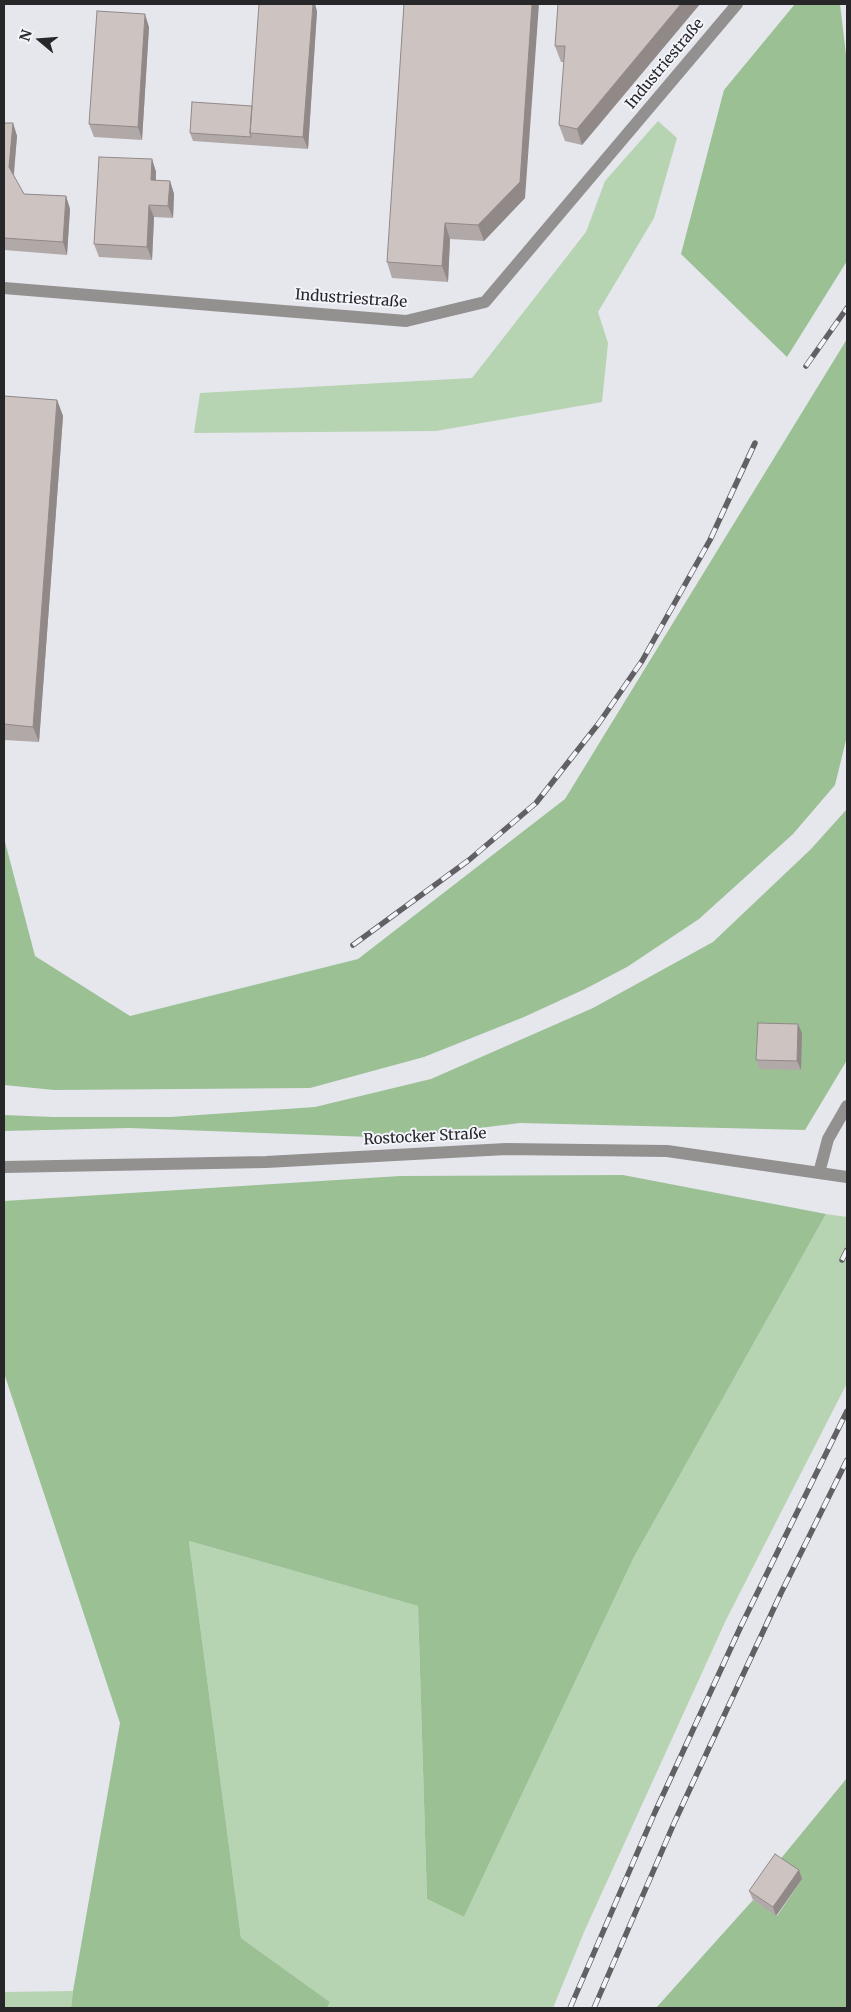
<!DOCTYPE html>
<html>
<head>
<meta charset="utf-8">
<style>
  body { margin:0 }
  #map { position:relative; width:851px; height:2012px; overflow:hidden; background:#e6e6ed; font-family:Merriweather,serif }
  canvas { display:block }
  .frame { position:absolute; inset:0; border:5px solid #272729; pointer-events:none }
  .north { position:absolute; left:15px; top:15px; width:50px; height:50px; -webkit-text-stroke:4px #f3f3fb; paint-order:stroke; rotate:288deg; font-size:14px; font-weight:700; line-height:20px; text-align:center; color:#272729 }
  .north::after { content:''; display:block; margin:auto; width:18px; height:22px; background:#272729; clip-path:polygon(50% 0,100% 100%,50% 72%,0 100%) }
</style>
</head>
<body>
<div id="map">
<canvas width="851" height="2012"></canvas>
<div class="frame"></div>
<div class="north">N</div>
</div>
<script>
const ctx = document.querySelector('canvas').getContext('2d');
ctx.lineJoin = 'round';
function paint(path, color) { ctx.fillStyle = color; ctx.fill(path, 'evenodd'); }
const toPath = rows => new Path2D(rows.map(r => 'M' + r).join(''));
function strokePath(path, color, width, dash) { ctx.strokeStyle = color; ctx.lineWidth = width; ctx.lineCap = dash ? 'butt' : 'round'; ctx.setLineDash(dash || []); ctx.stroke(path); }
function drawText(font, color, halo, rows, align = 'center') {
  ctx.font = font + ' Merriweather,serif'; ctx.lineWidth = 4; ctx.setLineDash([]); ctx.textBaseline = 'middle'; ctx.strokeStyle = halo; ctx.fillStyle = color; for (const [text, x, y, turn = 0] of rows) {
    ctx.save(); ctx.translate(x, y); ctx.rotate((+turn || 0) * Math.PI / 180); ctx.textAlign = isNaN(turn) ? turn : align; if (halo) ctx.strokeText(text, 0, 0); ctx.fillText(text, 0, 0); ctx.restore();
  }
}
paint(toPath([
  [658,121,677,138,654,218,598,312,608,343,602,402,436,431,194,433,200,393,472,378,586,232,605,181],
  [826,1214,847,1217,847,1383,726,1620,584,1932,553,2008,327,2008,330,2002,241,1938,189,1541,418,1606,427,1899,464,1917,634,1557],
  [73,1991,71,2008,4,2008,4,1992]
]), '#b6d4b1');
paint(toPath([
  [795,4,840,4,847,63,847,261,787,357,681,254,724,90],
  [847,339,847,736,835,785,793,834,699,919,627,967,585,989,524,1017,424,1057,310,1088,54,1090,4,1085,4,838,35,956,130,1016,358,959,565,799],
  [847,809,847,1060,805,1130,520,1123,397,1138,129,1128,4,1131,4,1115,53,1117,170,1117,315,1107,431,1079,593,1008,713,942,811,849],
  [623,1175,826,1214,634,1557,464,1917,427,1899,418,1606,189,1541,241,1938,330,2002,327,2008,71,2008,73,1991,120,1723,4,1373,4,1201,400,1176],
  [847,1778,847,2008,656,2008,753,1900,777,1916,802,1879,778,1862]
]), '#9ac094');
strokePath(toPath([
  [4,288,406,321,485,302,737,4],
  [4,1167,266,1162,506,1149,667,1151,847,1177],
  [819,1173,828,1139,847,1106]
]), '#939090', 12);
const rail = toPath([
  [806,366,847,308],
  [353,945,469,860,536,803,599,723,642,661,710,540,755,443],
  [842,1260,847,1250],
  [570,2008,655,1812,741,1626,847,1411],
  [594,2008,675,1821,781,1593,847,1460]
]);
strokePath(rail, '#616164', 5.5);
strokePath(rail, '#f3f3fb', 4, [11]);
paint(toPath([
  [404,4,525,198,484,241,450,239,448,282,392,278,387,262],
  [558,4,700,4,582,145,565,141,559,125,564,62,561,62,555,46],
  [317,11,308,149,193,141,190,133,252,106],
  [149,27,142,140,94,137,89,124],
  [4,123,13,123,17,136,14,176,24,194,66,196,70,209,67,255,4,250],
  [152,159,156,172,156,180,170,181,174,194,173,218,154,217,152,260,99,257,94,244],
  [4,396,57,400,63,416,39,742,4,740],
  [802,1033,801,1070,760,1069,756,1060],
  [799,1870,802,1879,776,1916,753,1900,749,1891]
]), '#b0a9a7');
paint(toPath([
  [313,4,315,4,317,11,308,149,303,137],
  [532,4,539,4,525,198,484,241,478,225],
  [681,4,700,4,582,145,577,129],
  [145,14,149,27,142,140,138,127],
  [13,123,17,136,13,180,9,167],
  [152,159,156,172,155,193,151,180],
  [170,181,174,194,173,218,168,206],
  [66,196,70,209,67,255,63,242],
  [149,205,154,217,152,260,147,247],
  [445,223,450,239,448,282,442,266],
  [57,400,63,416,39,742,33,727],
  [798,1024,802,1033,801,1070,797,1061],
  [799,1870,802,1879,776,1916,773,1907]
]), '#908988');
const building = toPath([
  [259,4,313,4,303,137,250,133,259,4],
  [404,4,532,4,520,182,478,225,445,223,442,266,387,262,404,4],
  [558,4,681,4,577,129,559,125,565,46,555,46,558,4],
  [97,11,145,14,138,127,89,124,97,11],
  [192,102,252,106,250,133,251,137,190,133,192,102],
  [4,123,13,123,9,167,24,194,66,196,63,242,4,238,4,123],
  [99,157,152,159,151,180,170,181,168,206,149,205,147,247,94,244,99,157],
  [4,396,57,400,33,727,4,724,4,396],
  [758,1023,798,1024,797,1061,756,1060,758,1023],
  [775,1854,799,1870,773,1907,749,1891,775,1854]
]);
paint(building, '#cdc4c2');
strokePath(building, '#908988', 1);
drawText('15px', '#272729', '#f3f3fb', [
  ["Industriestraße",665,64,-50],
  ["Industriestraße",351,299,4],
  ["Rostocker Straße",425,1137,-3]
]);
</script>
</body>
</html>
